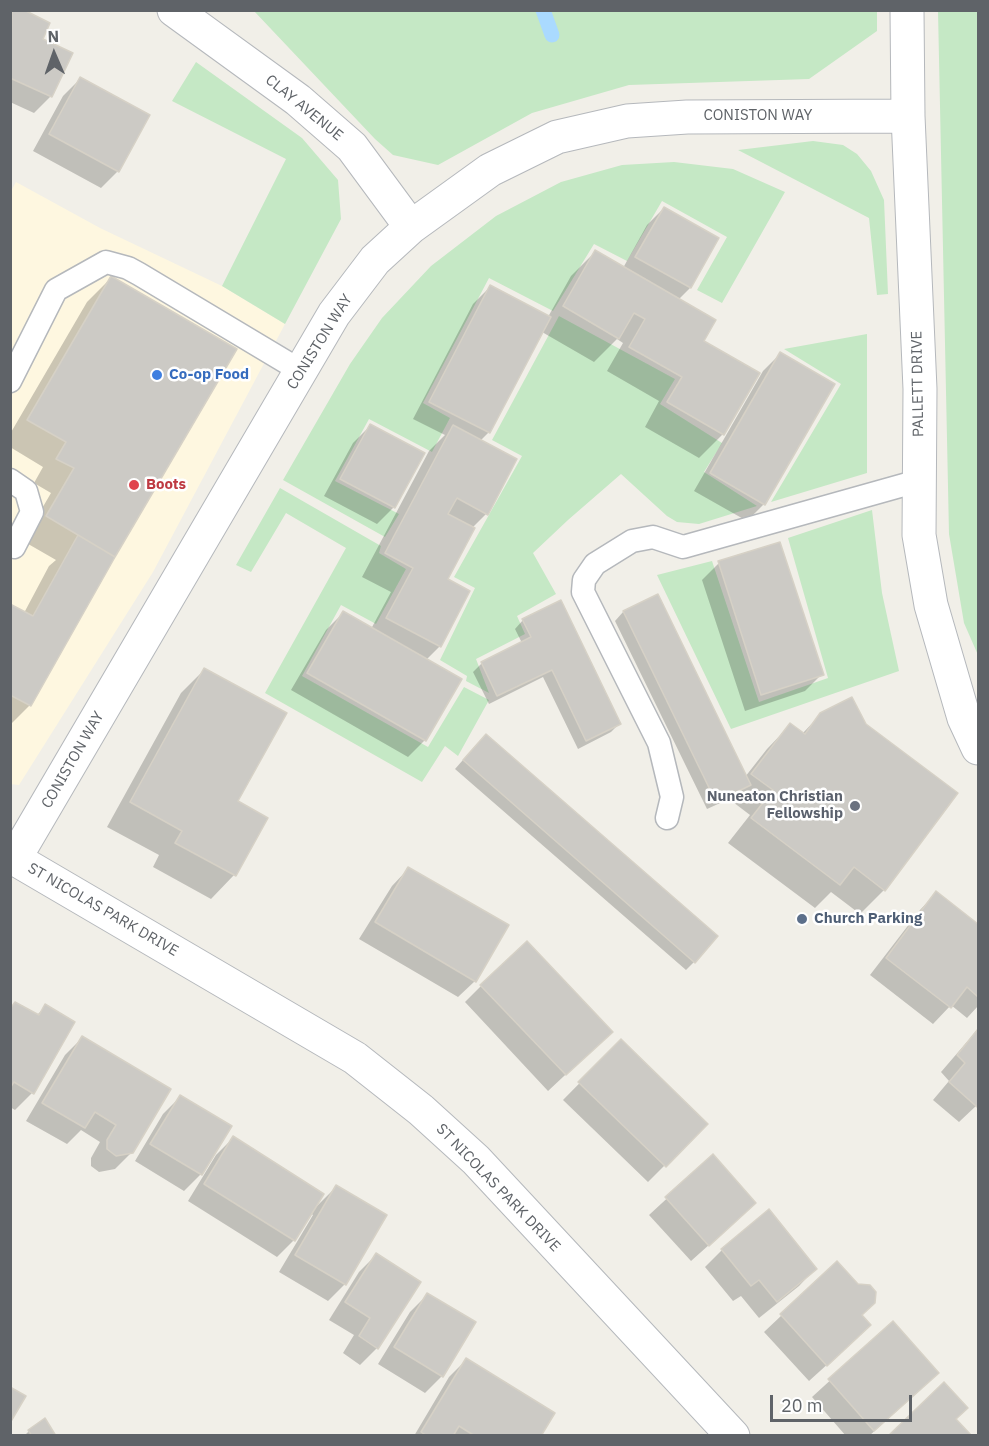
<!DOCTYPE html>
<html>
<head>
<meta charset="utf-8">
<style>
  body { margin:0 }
  #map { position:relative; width:989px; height:1446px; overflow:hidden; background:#f1efe8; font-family:"IBM Plex Sans",sans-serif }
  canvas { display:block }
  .frame { position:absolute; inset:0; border:12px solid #5f6368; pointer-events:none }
  .north { position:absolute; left:24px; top:24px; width:60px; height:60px; -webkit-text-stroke:4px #fff; paint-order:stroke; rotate:358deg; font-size:16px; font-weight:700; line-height:24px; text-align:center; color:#5f6368 }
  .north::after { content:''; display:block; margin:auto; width:21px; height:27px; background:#5f6368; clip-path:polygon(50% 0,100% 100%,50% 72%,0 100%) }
  .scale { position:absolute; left:770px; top:1395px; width:142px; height:27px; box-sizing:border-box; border:3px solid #5f6368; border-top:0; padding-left:8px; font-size:18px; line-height:21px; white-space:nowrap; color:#5f6368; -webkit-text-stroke:4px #fff; paint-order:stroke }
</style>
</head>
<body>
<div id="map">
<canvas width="989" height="1446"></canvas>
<div class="frame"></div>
<div class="north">N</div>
<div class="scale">20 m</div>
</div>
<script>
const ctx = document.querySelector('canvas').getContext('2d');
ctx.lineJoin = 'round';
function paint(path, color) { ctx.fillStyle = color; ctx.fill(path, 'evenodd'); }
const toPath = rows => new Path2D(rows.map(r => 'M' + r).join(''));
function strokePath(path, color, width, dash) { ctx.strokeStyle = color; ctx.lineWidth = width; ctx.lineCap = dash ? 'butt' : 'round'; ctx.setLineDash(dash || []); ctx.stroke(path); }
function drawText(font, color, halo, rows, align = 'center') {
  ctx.font = font + ' "IBM Plex Sans",sans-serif'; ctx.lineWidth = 5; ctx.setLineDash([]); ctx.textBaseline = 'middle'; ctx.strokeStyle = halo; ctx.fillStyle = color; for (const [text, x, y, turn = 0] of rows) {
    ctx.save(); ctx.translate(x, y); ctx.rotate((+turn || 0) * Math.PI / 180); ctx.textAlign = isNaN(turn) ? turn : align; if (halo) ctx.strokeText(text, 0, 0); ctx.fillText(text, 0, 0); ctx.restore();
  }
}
paint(toPath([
  [16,182,100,228,222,286,285,324,153,572,19,785,10,784,10,193]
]), '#fef7e0');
paint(toPath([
  [877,11,877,31,809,79,629,85,532,113,438,165,393,155,375,139,254,11],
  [938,11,978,11,978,655,964,623,949,534],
  [196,62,302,138,338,180,341,219,285,324,222,286,286,159,172,101],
  [813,141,843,145,857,154,871,171,884,200,888,294,877,295,869,218,738,150],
  [674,162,733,169,785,192,722,303,697,290,727,237,662,201,627,261,594,244,553,311,489,278,423,403,450,418,432,452,369,419,335,481,399,514,385,537,283,480,350,364,382,318,431,266,496,216,561,182,622,165],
  [559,316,675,379,660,404,722,443,704,472,757,506,699,524,677,522,667,516,621,474,568,520,533,553,556,594,517,616,525,634,476,659,489,693,466,681,467,676,440,660,475,588,454,577,522,456,492,440],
  [867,334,867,473,771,502,841,384,784,349],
  [280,488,381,546,379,553,406,569,376,624,341,605,302,676,428,747,464,687,489,700,458,756,445,746,422,782,265,693,346,548,286,513,251,572,236,565],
  [872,510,882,593,899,671,731,729,657,575,712,561,759,702,828,678,788,538]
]), '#c5e8c5');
paint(toPath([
  [11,10,21,10,41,39,51,96,34,113,10,102],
  [80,79,148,115,118,171,101,188,33,151,63,96],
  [664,208,717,239,690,288,678,300,702,342,758,373,723,434,699,458,645,427,659,401,607,371,623,343,617,339,594,362,542,332,489,432,480,441,486,514,471,529,446,579,440,646,426,660,425,740,408,757,291,690,326,630,343,613,371,629,391,592,362,577,429,451,445,435,413,419,473,304,490,287,548,317,571,276,595,252,623,268,647,225],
  [111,278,114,556,30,705,10,725,10,605,24,613,49,566,56,560,23,541,51,493,34,483,43,467,10,447,10,434,87,302],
  [780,354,764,504,747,521,694,491,763,371],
  [370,426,394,507,377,524,324,496,353,443],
  [719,563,822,674,805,691,745,711,702,580],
  [657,596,745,777,767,749,790,725,802,734,821,714,884,890,860,914,831,892,815,908,728,843,750,815,729,799,707,809,615,621,623,612],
  [523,620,619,724,611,732,578,749,543,677,489,704,473,672,482,663,522,643,515,629],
  [204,670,236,802,234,875,211,899,153,867,159,855,107,827,181,693],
  [477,744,694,962,686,970,455,769],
  [408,869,475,981,458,997,359,939,392,886],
  [936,893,978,926,978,1006,967,1018,951,1005,933,1024,870,975,920,910],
  [481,986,594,1048,548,1091,465,1002],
  [15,1003,36,1016,46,1006,73,1022,32,1093,15,1110,10,1107,10,1008],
  [978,1029,978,1106,977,1105,959,1122,933,1100,949,1081,941,1072],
  [82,1038,132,1152,115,1169,99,1172,91,1166,91,1158,100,1142,81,1130,67,1144,26,1121,65,1055],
  [621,1041,706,1124,648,1182,563,1100],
  [180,1097,201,1174,184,1191,135,1161,163,1114],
  [233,1138,316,1207,336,1187,345,1284,328,1301,279,1272,313,1215,310,1213,294,1240,277,1257,188,1201,216,1155],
  [713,1156,738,1219,691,1261,649,1215],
  [769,1211,815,1269,799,1286,759,1318,741,1296,733,1301,705,1267,722,1250],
  [376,1255,377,1348,360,1365,343,1353,354,1335,329,1320,359,1272],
  [837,1263,860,1316,852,1342,809,1381,764,1332],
  [427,1295,442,1376,425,1393,378,1364,410,1312],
  [893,1323,920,1390,869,1436,846,1436,812,1397],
  [466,1360,539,1436,414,1436,449,1377],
  [29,1431,55,1436,24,1436]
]), '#0003');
strokePath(toPath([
  [543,10,552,35]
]), '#aadaff', 15);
const building = toPath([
  [12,10,24,10,50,23,43,39,73,53,52,97,10,78,12,10],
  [80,77,150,115,119,172,49,134,80,77],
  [664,207,719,238,691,288,635,257,664,207],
  [595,250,716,320,704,341,760,373,724,435,667,402,682,377,629,347,645,319,634,313,619,339,563,306,595,250],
  [111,276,237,349,115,557,46,516,74,468,56,459,66,442,27,420,111,276],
  [490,285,551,317,490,433,429,402,490,285],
  [780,352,835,384,765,505,710,473,780,352],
  [370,424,425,453,395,508,340,479,370,424],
  [453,425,517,459,488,515,457,498,448,514,475,528,448,579,470,591,441,647,386,618,413,568,385,553,453,425],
  [78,535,115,557,31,706,10,695,10,604,33,616,78,535],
  [780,542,824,675,761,695,718,561,780,542],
  [658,594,751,785,716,802,623,611,658,594],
  [561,600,621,724,586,741,552,670,497,696,481,662,531,637,522,619,561,600],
  [343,611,462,679,426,741,307,673,343,611],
  [204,668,287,713,238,801,268,818,236,876,175,843,182,831,130,802,204,668],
  [852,697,866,724,958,793,885,891,854,867,840,885,751,818,773,790,751,774,790,723,805,734,820,713,852,697],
  [486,734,718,936,695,963,463,760,486,734],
  [408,867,509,925,476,982,375,922,408,867],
  [936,891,978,924,978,997,967,987,951,1008,886,958,936,891],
  [527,941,613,1032,566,1075,480,985,527,941],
  [15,1002,39,1015,45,1004,75,1022,34,1094,14,1082,10,1088,10,1009,15,1002],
  [978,1029,978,1105,977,1107,949,1082,965,1063,957,1055,978,1029],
  [82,1036,171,1089,133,1153,116,1156,107,1149,107,1140,116,1125,95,1112,85,1128,42,1103,82,1036],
  [621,1039,708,1124,666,1167,578,1082,621,1039],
  [180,1095,232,1126,202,1175,150,1144,180,1095],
  [233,1136,324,1194,295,1241,204,1184,233,1136],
  [713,1154,756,1203,709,1246,665,1197,713,1154],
  [336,1185,387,1215,346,1285,295,1255,336,1185],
  [769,1209,817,1269,777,1302,759,1280,751,1286,721,1249,769,1209],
  [376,1253,421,1282,378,1349,359,1336,370,1318,345,1302,376,1253],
  [837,1261,858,1284,870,1285,876,1292,875,1303,862,1315,871,1325,827,1366,780,1314,837,1261],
  [427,1293,476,1322,443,1377,394,1347,427,1293],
  [893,1321,939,1373,874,1431,828,1379,893,1321],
  [466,1358,555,1413,541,1436,475,1436,459,1426,453,1436,427,1436,421,1432,466,1358],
  [944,1382,968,1408,956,1419,972,1436,888,1436,944,1382],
  [10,1387,26,1396,10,1423,10,1387],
  [45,1418,56,1436,32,1436,28,1430,45,1418]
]);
paint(building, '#cccac5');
strokePath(building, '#d6d1c6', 1.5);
const lane = toPath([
  [10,381,56,290,106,262,128,268,139,274,301,371],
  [10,480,26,491,32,512,14,547],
  [667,818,672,797,659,743,583,592,584,580,595,564,632,541,653,537,683,547,918,481]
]);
const street = toPath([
  [174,10,298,100,352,147,411,227],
  [907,10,908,116,920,389,919,535,931,605,964,718,978,748],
  [10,856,355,1058,421,1110,476,1160,733,1436],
  [15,858,334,314,375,260,411,227,490,170,557,137,627,121,687,117,908,116]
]);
strokePath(lane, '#b5b8bc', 25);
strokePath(street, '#b5b8bc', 35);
strokePath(lane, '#fff', 22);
strokePath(street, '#fff', 33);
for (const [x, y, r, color] of [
  [157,375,6,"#3f7fe0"],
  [134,485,6,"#e0444e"],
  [855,806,6,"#6b7280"],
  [802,919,6,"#5c6f8a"]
]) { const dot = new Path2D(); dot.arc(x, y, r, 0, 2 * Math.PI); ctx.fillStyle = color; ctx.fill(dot); strokePath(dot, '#fff', 2); }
drawText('15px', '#5f6368', '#fff', [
  ["CLAY AVENUE",304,108,39],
  ["CONISTON WAY",758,116],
  ["CONISTON WAY",320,342,-58],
  ["PALLETT DRIVE",918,384,-91],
  ["CONISTON WAY",73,760,-60],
  ["ST NICOLAS PARK DRIVE",103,910,30],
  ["ST NICOLAS PARK DRIVE",498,1188,46]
]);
drawText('bold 15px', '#366cbe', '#fff', [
  ["Co-op Food",169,375]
], 'left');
drawText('bold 15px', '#be3a42', '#fff', [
  ["Boots",146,485]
], 'left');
drawText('bold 15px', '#5b616d', '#fff', [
  ["Nuneaton Christian",843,797],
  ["Fellowship",843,814]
], 'right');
drawText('bold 15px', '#4e5e75', '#fff', [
  ["Church Parking",814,919]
], 'left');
</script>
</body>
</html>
